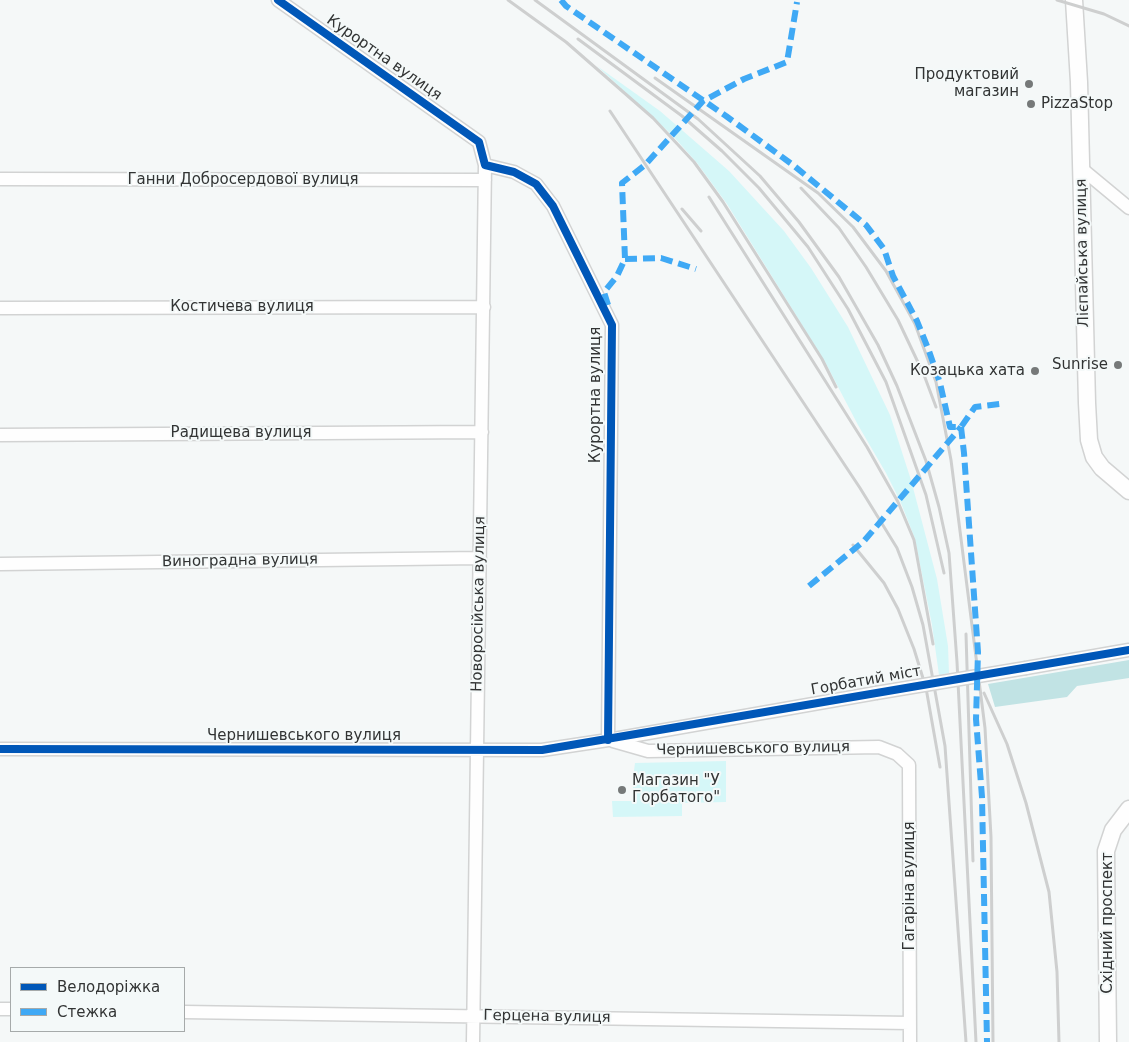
<!DOCTYPE html>
<html>
<head>
<meta charset="utf-8">
<style>
  body { margin:0 }
  #map { position:relative; width:1129px; height:1042px; overflow:hidden; background:#f5f8f8; font-family:"DejaVu Sans",sans-serif }
  canvas { display:block }
  .legend { position:absolute; left:10px; top:967px; width:175px; height:65px; box-sizing:border-box; background:#f4f9f9; border:1px solid #a6aaaa; margin:0; padding:6px 9px; list-style:none; font-size:15px; color:#323434 }
  .legend li { display:flex; align-items:center; gap:10px; height:25px }
  .legend b { width:25px; border:1px solid #a6aaaa }
</style>
</head>
<body>
<div id="map">
<canvas width="1129" height="1042"></canvas>
<ul class="legend">
<li><b style="height:6px;background:#0057b8"></b>Велодоріжка</li>
<li><b style="height:6px;background:#3fa9f5"></b>Стежка</li>
</ul>
</div>
<script>
const ctx = document.querySelector('canvas').getContext('2d');
ctx.lineJoin = 'round';
function paint(path, color) { ctx.fillStyle = color; ctx.fill(path, 'evenodd'); }
const toPath = rows => new Path2D(rows.map(r => 'M' + r).join(''));
function strokePath(path, color, width, dash) { ctx.strokeStyle = color; ctx.lineWidth = width; ctx.lineCap = dash ? 'butt' : 'round'; ctx.setLineDash(dash || []); ctx.stroke(path); }
function drawText(font, color, halo, rows, align = 'center') {
  ctx.font = font + ' "DejaVu Sans",sans-serif'; ctx.lineWidth = 4; ctx.setLineDash([]); ctx.textBaseline = 'middle'; ctx.strokeStyle = halo; ctx.fillStyle = color; for (const [text, x, y, turn = 0] of rows) {
    ctx.save(); ctx.translate(x, y); ctx.rotate((+turn || 0) * Math.PI / 180); ctx.textAlign = isNaN(turn) ? turn : align; if (halo) ctx.strokeText(text, 0, 0); ctx.fillText(text, 0, 0); ctx.restore();
  }
}
paint(toPath([
  [597,66,660,111,729,171,784,231,811,268,848,327,890,415,911,480,937,579,948,646,949,673,939,675,932,625,915,539,901,503,886,473,858,425,825,362,727,204,697,163,673,136],
  [726,761,726,802,682,803,682,816,613,817,612,801,633,801,633,778,635,763]
]), '#d5f7f8');
paint(toPath([
  [1129,660,1129,678,1077,686,1067,697,995,707,988,684]
]), '#c1e3e4');
const minor = toPath([
  [278,0,479,142,485,165,514,172,536,184,553,206,612,325,608,740],
  [1082,169,1129,208],
  [0,179,485,180],
  [0,308,484,307],
  [0,435,482,432],
  [0,564,480,558],
  [1026,668,1129,650],
  [613,741,648,751,879,747,897,754,909,765,910,1042],
  [0,749,542,750,608,740,876,693],
  [0,1009,11,1009],
  [184,1012,910,1023],
  [473,1042,485,165]
]);
const major = toPath([
  [1074,0,1079,82,1087,403,1089,440,1094,457,1102,468,1129,491],
  [1108,1042,1106,851,1113,830,1129,809]
]);
strokePath(minor, '#d2d3d3', 15);
strokePath(major, '#d2d3d3', 19);
strokePath(minor, '#fefefe', 12);
strokePath(major, '#fefefe', 16);
strokePath(toPath([
  [508,0,566,42,653,118,694,162,723,202,822,359,836,387],
  [535,0,698,119,760,176,799,222,839,277,878,345,897,386,926,461,939,507,949,553,957,662,976,1042],
  [1057,0,1104,14,1129,26],
  [578,39,682,116,722,151,759,188,808,247,848,309,886,382,926,495,944,573],
  [655,78,818,193,853,227,886,271,915,324,936,382,951,460,985,728,991,837,993,1042],
  [610,111,860,488,897,548,912,587,923,625,945,746,966,1042],
  [801,188,839,228,866,267,898,320,924,375,936,407],
  [709,197,867,447,898,502,914,540,933,644],
  [682,209,701,231],
  [853,545,884,583,898,609,914,649,926,688,940,767],
  [966,634,973,861],
  [984,693,1007,744,1026,803,1049,892,1057,972,1059,1042]
]), '#cecfcf', 3);
const minorBridge = toPath([
  [876,693,1026,668]
]);
strokePath(minorBridge, '#d2d3d3', 15, []);
strokePath(minorBridge, '#fefefe', 12);
strokePath(toPath([
  [561,0,566,6,726,116,793,165,866,225,884,249,893,276,917,321,929,351,940,383,950,427,961,427,975,407,1000,404],
  [625,259,661,258,696,269],
  [608,305,604,292,617,276,625,259,622,183,645,165,703,101,744,79,787,62,797,2],
  [961,427,964,453,978,652,976,719,982,797,987,1042],
  [809,586,864,541,961,427]
]), '#3fa9f5', 6, [12, 6]);
strokePath(toPath([
  [278,0,479,142,485,165,514,172,536,184,553,206,612,325,608,740],
  [0,749,542,750,1129,650]
]), '#0057b8', 8);
for (const [x, y, r, color] of [
  [1029,84,5,"#767979"],
  [1031,104,5,"#767979"],
  [1118,365,5,"#767979"],
  [1035,371,5,"#767979"],
  [622,790,5,"#767979"]
]) { const dot = new Path2D(); dot.arc(x, y, r, 0, 2 * Math.PI); ctx.fillStyle = color; ctx.fill(dot); strokePath(dot, '#f4f9f9', 2); }
drawText('15px', '#323434', '#f4f9f9', [
  ["Курортна вулиця",384,58,35],
  ["Ганни Добросердової вулиця",243,180],
  ["Лієпайська вулиця",1083,253,-91],
  ["Костичева вулиця",242,307],
  ["Курортна вулиця",596,395,-90],
  ["Радищева вулиця",241,433],
  ["Виноградна вулиця",240,561,-1],
  ["Новоросійська вулиця",479,604,-89],
  ["Горбатий міст",866,681,-10],
  ["Чернишевського вулиця",304,736],
  ["Чернишевського вулиця",753,749,-1],
  ["Гагаріна вулиця",910,886,-90],
  ["Східний проспект",1108,923,-90],
  ["Герцена вулиця",547,1017,1]
]);
drawText('15px', '#323434', '#f4f9f9', [
  ["Продуктовий",1019,75],
  ["магазин",1019,92],
  ["PizzaStop",1041,104,"left"],
  ["Sunrise",1108,365],
  ["Козацька хата",1025,371],
  ["Магазин \"У",632,781,"left"],
  ["Горбатого\"",632,798,"left"]
], 'right');
</script>
</body>
</html>
